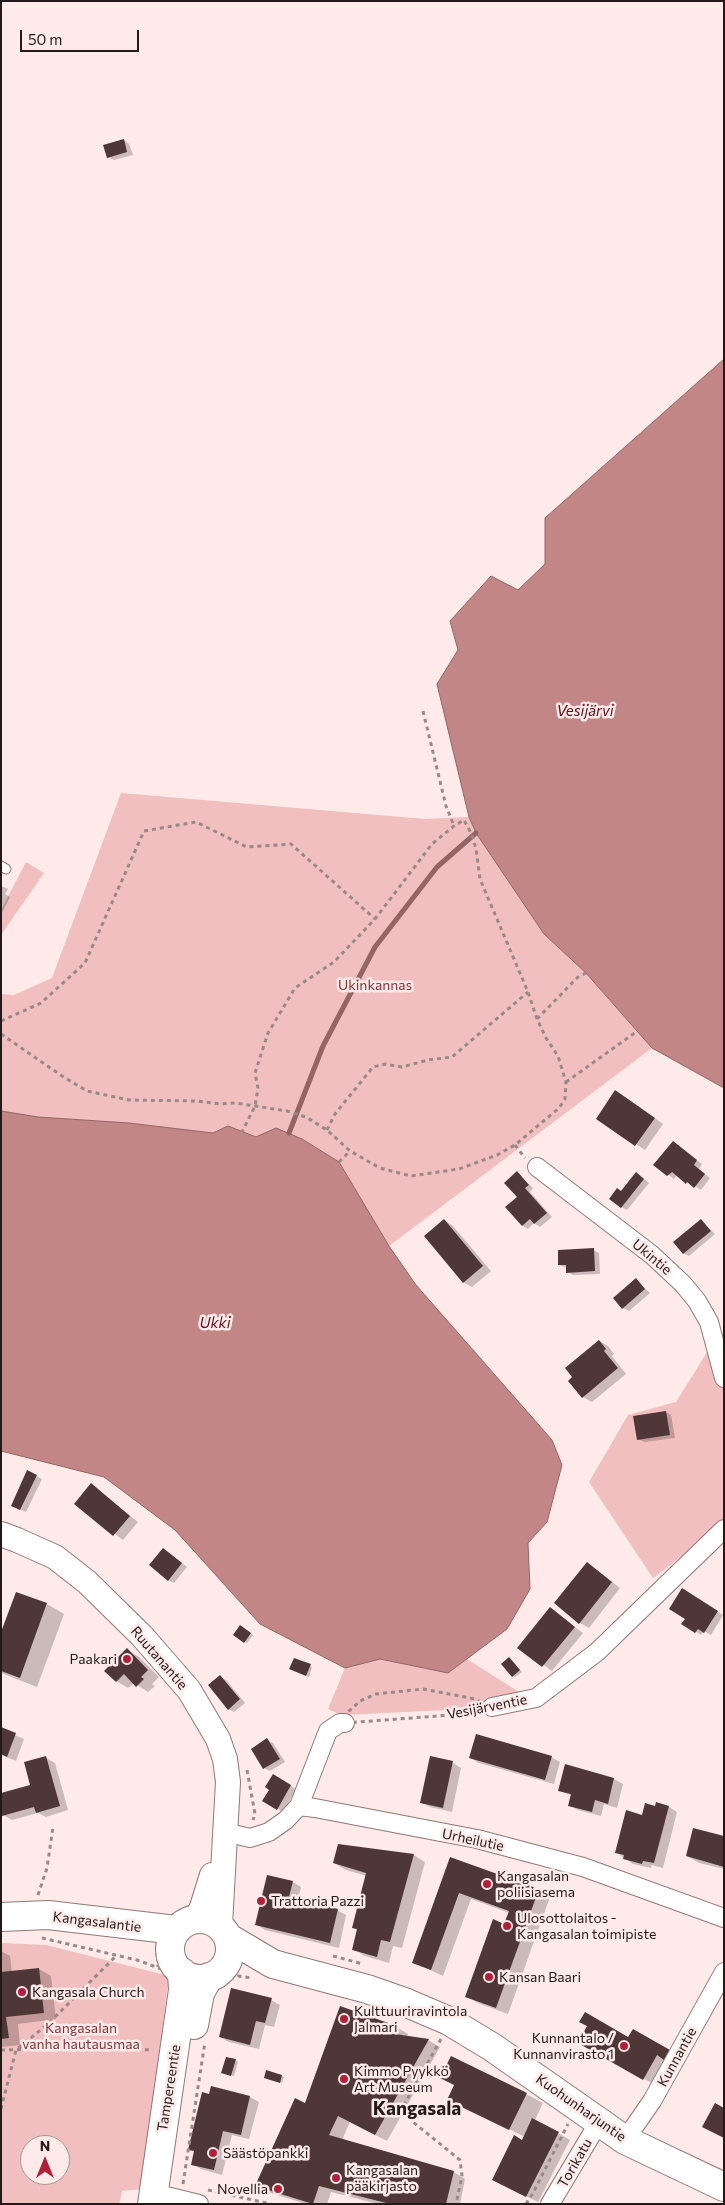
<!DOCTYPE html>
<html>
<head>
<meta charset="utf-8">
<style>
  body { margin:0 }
  #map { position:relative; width:725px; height:2205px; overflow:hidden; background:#fdeae9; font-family:Commissioner,sans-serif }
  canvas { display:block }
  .frame { position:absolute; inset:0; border:2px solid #231918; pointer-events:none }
  .north { position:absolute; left:20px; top:2135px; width:50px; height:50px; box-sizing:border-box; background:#fdeae9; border:1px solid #a69695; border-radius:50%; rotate:0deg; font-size:14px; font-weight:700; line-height:20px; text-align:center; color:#231918 }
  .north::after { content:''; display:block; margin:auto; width:18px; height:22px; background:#b21f38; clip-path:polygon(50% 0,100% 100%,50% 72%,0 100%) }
  .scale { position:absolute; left:20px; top:30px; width:119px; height:22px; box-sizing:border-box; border:2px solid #231918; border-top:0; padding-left:6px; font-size:15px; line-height:18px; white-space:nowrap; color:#231918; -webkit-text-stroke:4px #fdeae9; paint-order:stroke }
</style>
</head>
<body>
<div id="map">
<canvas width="725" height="2205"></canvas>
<div class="frame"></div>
<div class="north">N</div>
<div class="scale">50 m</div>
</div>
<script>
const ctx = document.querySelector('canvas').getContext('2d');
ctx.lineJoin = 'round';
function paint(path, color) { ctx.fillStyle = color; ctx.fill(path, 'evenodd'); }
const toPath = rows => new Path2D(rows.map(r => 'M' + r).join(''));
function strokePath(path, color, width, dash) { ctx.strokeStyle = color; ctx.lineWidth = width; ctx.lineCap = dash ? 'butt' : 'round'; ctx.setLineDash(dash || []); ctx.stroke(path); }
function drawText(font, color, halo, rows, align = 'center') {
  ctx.font = font + ' Commissioner,sans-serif'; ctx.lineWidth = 5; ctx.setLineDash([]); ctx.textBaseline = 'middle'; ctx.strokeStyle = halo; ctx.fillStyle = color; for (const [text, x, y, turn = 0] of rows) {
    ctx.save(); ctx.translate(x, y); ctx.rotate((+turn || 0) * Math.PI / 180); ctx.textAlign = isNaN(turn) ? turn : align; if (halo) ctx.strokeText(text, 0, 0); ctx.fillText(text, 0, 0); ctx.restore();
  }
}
paint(toPath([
  [121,793,425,819,469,817,476,833,544,934,586,973,652,1048,389,1246,339,1162,302,1139,256,1137,228,1126,213,1133,129,1123,38,1117,1,1111,1,994,14,995,52,978],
  [26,862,44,873,1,935,1,910],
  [714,1341,724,1357,724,1524,653,1578,589,1482,628,1415,676,1402],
  [379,1659,448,1673,467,1659,522,1694,449,1710,341,1715,328,1709,345,1668],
  [1,1943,46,1945,169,1976,142,2189,122,2191,119,2204,1,2204],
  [30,2145,60,2145,60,2175,30,2175]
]), '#f1bfbf');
const water = toPath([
  [724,359,724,1088,652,1048,586,973,544,934,476,833,469,817,437,684,458,650,450,621,491,576,518,590,545,564,545,518,724,359],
  [1,1111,38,1117,129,1123,213,1133,228,1126,256,1137,276,1128,302,1139,339,1162,389,1246,416,1285,552,1440,562,1465,547,1522,528,1543,530,1589,507,1629,448,1673,380,1659,345,1668,260,1624,175,1530,104,1477,1,1451,1,1111]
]);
paint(water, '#c38686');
strokePath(water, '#936565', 1);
paint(toPath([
  [124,140,129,144,133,155,114,160,108,157],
  [1,886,8,889,5,894,10,897,1,915],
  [625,1097,663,1124,645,1150,597,1119],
  [674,1142,702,1164,699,1169,710,1178,701,1190,677,1175,674,1179,655,1164],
  [517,1173,533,1188,530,1192,552,1217,540,1227,534,1223,528,1229,522,1225],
  [642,1177,649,1183,627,1210,621,1207,622,1192],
  [444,1220,453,1226,491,1271,472,1287,463,1282],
  [701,1221,715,1234,689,1256,683,1253],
  [593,1250,599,1253,600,1274,573,1275,568,1272,568,1268,559,1265],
  [636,1280,650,1293,629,1311,623,1308],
  [599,1341,608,1346,614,1354,612,1356,626,1374,592,1402,583,1397,570,1381],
  [666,1412,671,1415,675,1438,644,1442,638,1439],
  [36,1476,42,1479,26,1512,18,1509],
  [91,1485,138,1522,123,1540,75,1504],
  [169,1553,187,1567,174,1583,168,1580],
  [587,1563,620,1588,589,1628,580,1623],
  [682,1590,723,1615,711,1635,704,1631,701,1635,683,1623,686,1618],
  [17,1593,47,1604,64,1614,37,1687,1,1673,1,1636],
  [550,1609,583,1633,552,1671,519,1647],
  [241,1626,253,1635,247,1643,235,1634],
  [127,1650,139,1657,159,1677,152,1684,155,1686,148,1692,134,1683,128,1688,116,1681],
  [510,1658,522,1672,515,1677,512,1676],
  [310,1666,312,1667,309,1677,293,1670],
  [220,1677,226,1680,245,1703,234,1712,228,1709],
  [1,1729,24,1739,16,1761,1,1755],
  [267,1740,273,1743,285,1762,270,1771,264,1768],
  [551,1757,560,1762,554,1784,479,1763,470,1758],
  [46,1758,55,1763,68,1810,46,1817,38,1813,12,1820,3,1815,1,1794,32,1786],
  [453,1763,461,1768,452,1812,430,1807,421,1802],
  [566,1765,614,1779,623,1784,617,1808,604,1804,601,1816,578,1810,570,1805,572,1796,559,1790],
  [273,1775,296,1789,283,1812,264,1801,271,1789],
  [656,1807,669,1807,677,1812,663,1868,652,1865,651,1868,633,1864,616,1852,643,1816],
  [724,1838,724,1869,699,1863,687,1856],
  [339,1846,414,1855,425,1862,402,1948,393,1946,389,1963,365,1956,354,1949,358,1931,353,1928,367,1876,346,1870,334,1863],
  [451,1858,539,1890,550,1897,508,2014,478,2003,466,1996,505,1925,510,1913,471,1899,443,1976,413,1962],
  [293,1882,301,1887,298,1900,337,1910,346,1915,339,1948,265,1930,257,1925],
  [1,1951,10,1956,12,1972,39,1969,51,1976,56,2019,18,2024,20,2045,1,2047],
  [271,2000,280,2005,274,2027,265,2025,259,2049,229,2042,220,2037],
  [396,2027,408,2034,407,2037,428,2040,440,2047,387,2141,350,2122,342,2140,454,2172,465,2179,460,2204,378,2204,331,2192,327,2204,306,2204,268,2192,257,2185,306,2105],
  [633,2031,681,2058,655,2085,580,2042,629,2038],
  [235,2060,238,2062,234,2076,225,2074],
  [282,2076,284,2077,282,2083,268,2079],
  [212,2088,250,2097,259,2102,249,2139,232,2135,222,2175,201,2169,192,2164,195,2152,190,2149],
  [526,2094,543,2103,535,2120,570,2140,538,2202,505,2186,525,2137,448,2099]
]), '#0003');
strokePath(toPath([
  [289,1133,323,1046,375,947,437,867,476,833]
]), '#936565', 5);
paint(toPath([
  [124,139,127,152,107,158,103,145],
  [615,1090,655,1118,635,1146,596,1119],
  [673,1141,697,1160,694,1165,705,1174,694,1188,687,1182,686,1184,672,1172,667,1176,653,1165],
  [517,1171,529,1185,525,1188,547,1213,534,1224,530,1219,522,1226,505,1207,517,1197,504,1183],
  [636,1172,644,1179,621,1208,609,1199,617,1188,621,1191],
  [444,1219,483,1266,463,1283,424,1236],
  [701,1219,711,1231,683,1254,673,1242],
  [594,1248,595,1271,566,1273,566,1265,558,1265,558,1250],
  [636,1278,645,1289,622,1309,613,1298],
  [599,1340,606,1349,604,1351,618,1368,582,1398,568,1381,572,1377,565,1368],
  [666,1411,670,1435,637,1440,633,1416],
  [27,1470,37,1475,20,1510,11,1506],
  [91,1483,130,1516,113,1536,74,1504],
  [163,1548,182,1563,168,1581,149,1565],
  [587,1562,612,1582,579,1624,554,1603],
  [682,1588,718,1611,704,1633,698,1629,695,1633,681,1624,685,1619,669,1609],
  [16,1592,47,1603,20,1678,1,1671,1,1632],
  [550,1607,575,1627,542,1667,517,1648],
  [240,1625,251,1633,244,1643,233,1635],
  [127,1648,148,1670,141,1677,144,1679,136,1687,124,1674,116,1682,104,1671],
  [509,1657,520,1670,512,1677,501,1664],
  [294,1658,311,1664,306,1676,289,1669],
  [220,1675,240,1699,228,1710,208,1685],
  [1,1727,16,1733,7,1757,1,1754],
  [476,1734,552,1756,545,1780,469,1758],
  [267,1738,280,1759,263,1769,251,1749],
  [46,1756,60,1806,36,1813,34,1807,2,1816,1,1793,30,1785,24,1762],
  [430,1756,453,1761,443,1808,420,1803],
  [565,1764,614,1778,608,1804,595,1800,592,1812,568,1806,571,1794,558,1791],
  [273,1774,291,1785,277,1810,262,1801,269,1790,265,1787],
  [656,1802,669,1806,654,1863,643,1861,642,1864,623,1859,624,1855,615,1853,626,1810,642,1815,645,1803,655,1806],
  [693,1828,724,1836,724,1867,686,1856],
  [338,1844,414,1854,390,1942,381,1940,377,1957,352,1950,357,1929,352,1928,366,1873,333,1863],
  [450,1857,539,1889,496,2008,465,1997,493,1919,504,1924,509,1911,459,1893,431,1970,412,1963],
  [267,1875,293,1881,289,1897,338,1909,330,1943,255,1925],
  [39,1968,44,2013,6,2017,9,2038,1,2039,1,1972],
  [231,1988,272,1998,265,2023,256,2021,250,2045,219,2037],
  [340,2006,397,2026,395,2034,429,2039,375,2135,338,2116,329,2135,454,2171,446,2204,390,2204,319,2186,313,2204,255,2186,295,2098,305,2103],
  [585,2012,628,2037,633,2029,670,2050,664,2060,657,2055,643,2080,578,2043,587,2026,579,2022],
  [451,2056,527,2093,509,2130,447,2100,454,2085,440,2078],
  [226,2057,236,2059,231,2076,221,2073],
  [266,2070,282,2075,280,2083,264,2078],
  [211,2086,250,2096,241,2135,223,2131,214,2170,191,2165,194,2151,188,2150,202,2092,209,2094],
  [715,2103,724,2108,724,2138,702,2127],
  [532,2118,559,2132,526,2197,492,2180,514,2135,522,2140]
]), '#4f3737');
const lane = toPath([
  [1,866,6,869]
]);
const street = toPath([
  [537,1167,652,1255,683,1284,697,1301,709,1322,724,1378],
  [492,1707,536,1698,597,1652,724,1529],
  [299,1806,328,1731,340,1723,345,1723],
  [225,1832,250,1838,269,1832,286,1820,299,1806,315,1808,477,1839,583,1867,724,1918],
  [625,2140,652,2101,724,1972],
  [154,2193,199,2204],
  [550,2204,599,2122]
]);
const secondary = toPath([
  [1,1534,17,1540,55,1557,87,1582,142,1636,189,1690,218,1739,225,1759,228,1782,220,1925],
  [196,1919,202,1907,212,1875]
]);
const primary = toPath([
  [1,1917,48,1915,176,1930],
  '170 1949a30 30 0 1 1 60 0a30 30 0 1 1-60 0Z',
  [229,1938,273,1964,367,1989,407,2003,449,2021,492,2047,625,2140,724,2187],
  [194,2025,200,1993,209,1977],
  [152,2204,183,1990,182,1972]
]);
strokePath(lane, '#937776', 11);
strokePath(street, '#937776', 20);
strokePath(secondary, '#937776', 26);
strokePath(primary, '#937776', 30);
strokePath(toPath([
  [423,711,446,806,454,826],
  [537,1019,578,977,586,973],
  [1,1021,41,1003,85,963,144,831,196,822,247,847,291,844,375,919],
  [1,1034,62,1076,87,1091,129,1100,197,1101,220,1104,236,1103,255,1106,287,1111,306,1117,327,1130,350,1151,380,1168,411,1176,459,1169,497,1155,515,1145,559,1108,565,1099,566,1082,558,1056,546,1038,537,1019,528,992,480,879,476,849,472,835,464,820,454,826,432,844,375,919,334,962,295,988,268,1033,255,1073,258,1088,255,1106,242,1132],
  [566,1082,636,1032],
  [327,1130,335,1114,373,1067,385,1064,402,1067,428,1060,452,1057,528,992],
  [515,1145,525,1158],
  [339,1162,350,1151],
  [423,1689,475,1699,492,1707,451,1715,345,1723,348,1712,360,1701,376,1694,423,1689],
  [247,1770,255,1814,253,1820],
  [38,1895,47,1868,53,1827],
  [42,1938,137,1960,164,1970],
  [157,1949,158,1967],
  [333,1956,363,1964],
  [230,1979,238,1976,252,1978],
  [441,2039,405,2103,408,2118,460,2160,462,2176,456,2204],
  [1,2050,107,2048,153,2050],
  [1,2109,16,2050,49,2023,117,1955],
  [183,2184,205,2042],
  [208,2190,271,2204],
  [526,2204,533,2193,568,2124]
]), '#998a89', 3, [4, 4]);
strokePath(lane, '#fff', 9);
strokePath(street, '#fff', 18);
strokePath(secondary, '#fff', 24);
strokePath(primary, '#fff', 28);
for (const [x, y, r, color] of [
  [127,1659,5,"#b21f38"],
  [487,1884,5,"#b21f38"],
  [261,1901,5,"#b21f38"],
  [507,1926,5,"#b21f38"],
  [489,1977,5,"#b21f38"],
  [22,1992,5,"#b21f38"],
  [344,2019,5,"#b21f38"],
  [624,2046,5,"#b21f38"],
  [344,2079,5,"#b21f38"],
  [213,2153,5,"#b21f38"],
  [336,2178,5,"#b21f38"],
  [278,2189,5,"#b21f38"]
]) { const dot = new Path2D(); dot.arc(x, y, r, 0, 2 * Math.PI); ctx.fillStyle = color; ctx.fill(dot); strokePath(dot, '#fdeae9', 2); }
drawText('14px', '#82353a', '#fdeae9', [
  ["Ukinkannas",375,985],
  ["Kangasalan",81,2028],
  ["vanha hautausmaa",81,2044]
]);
drawText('14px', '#231918', '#fdeae9', [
  ["Ukintie",652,1257,40],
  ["Ruutanantie",159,1658,49],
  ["Vesijärventie",487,1707,-11],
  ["Urheilutie",473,1840,12],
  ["Kangasalantie",97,1922,7],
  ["Kunnantie",677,2057,-61],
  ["Tampereentie",169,2088,-81],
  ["Kuohunharjuntie",581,2108,35],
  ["Torikatu",575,2163,-60]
]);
drawText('14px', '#231918', '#fdeae9', [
  ["Paakari",117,1659,"right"],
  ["Kangasalan",497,1876],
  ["poliisiasema",497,1892],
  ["Trattoria Pazzi",271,1901],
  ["Ulosottolaitos -",517,1918],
  ["Kangasalan toimipiste",517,1934],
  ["Kansan Baari",499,1977],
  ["Kangasala Church",32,1992],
  ["Kulttuuriravintola",354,2011],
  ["Jalmari",354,2027],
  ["Kunnantalo /",614,2038,"right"],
  ["Kunnanvirasto 1",614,2054,"right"],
  ["Kimmo Pyykkö",354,2071],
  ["Art Museum",354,2087],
  ["Säästöpankki",223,2153],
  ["Kangasalan",346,2170],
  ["pääkirjasto",346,2186],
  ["Novellia",268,2189,"right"]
], 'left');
drawText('italic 15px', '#5c111b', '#fdeae9', [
  ["Vesijärvi",585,711],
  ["Ukki",215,1323]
]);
drawText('bold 19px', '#231918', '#fdeae9', [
  ["Kangasala",417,2109]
]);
</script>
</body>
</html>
